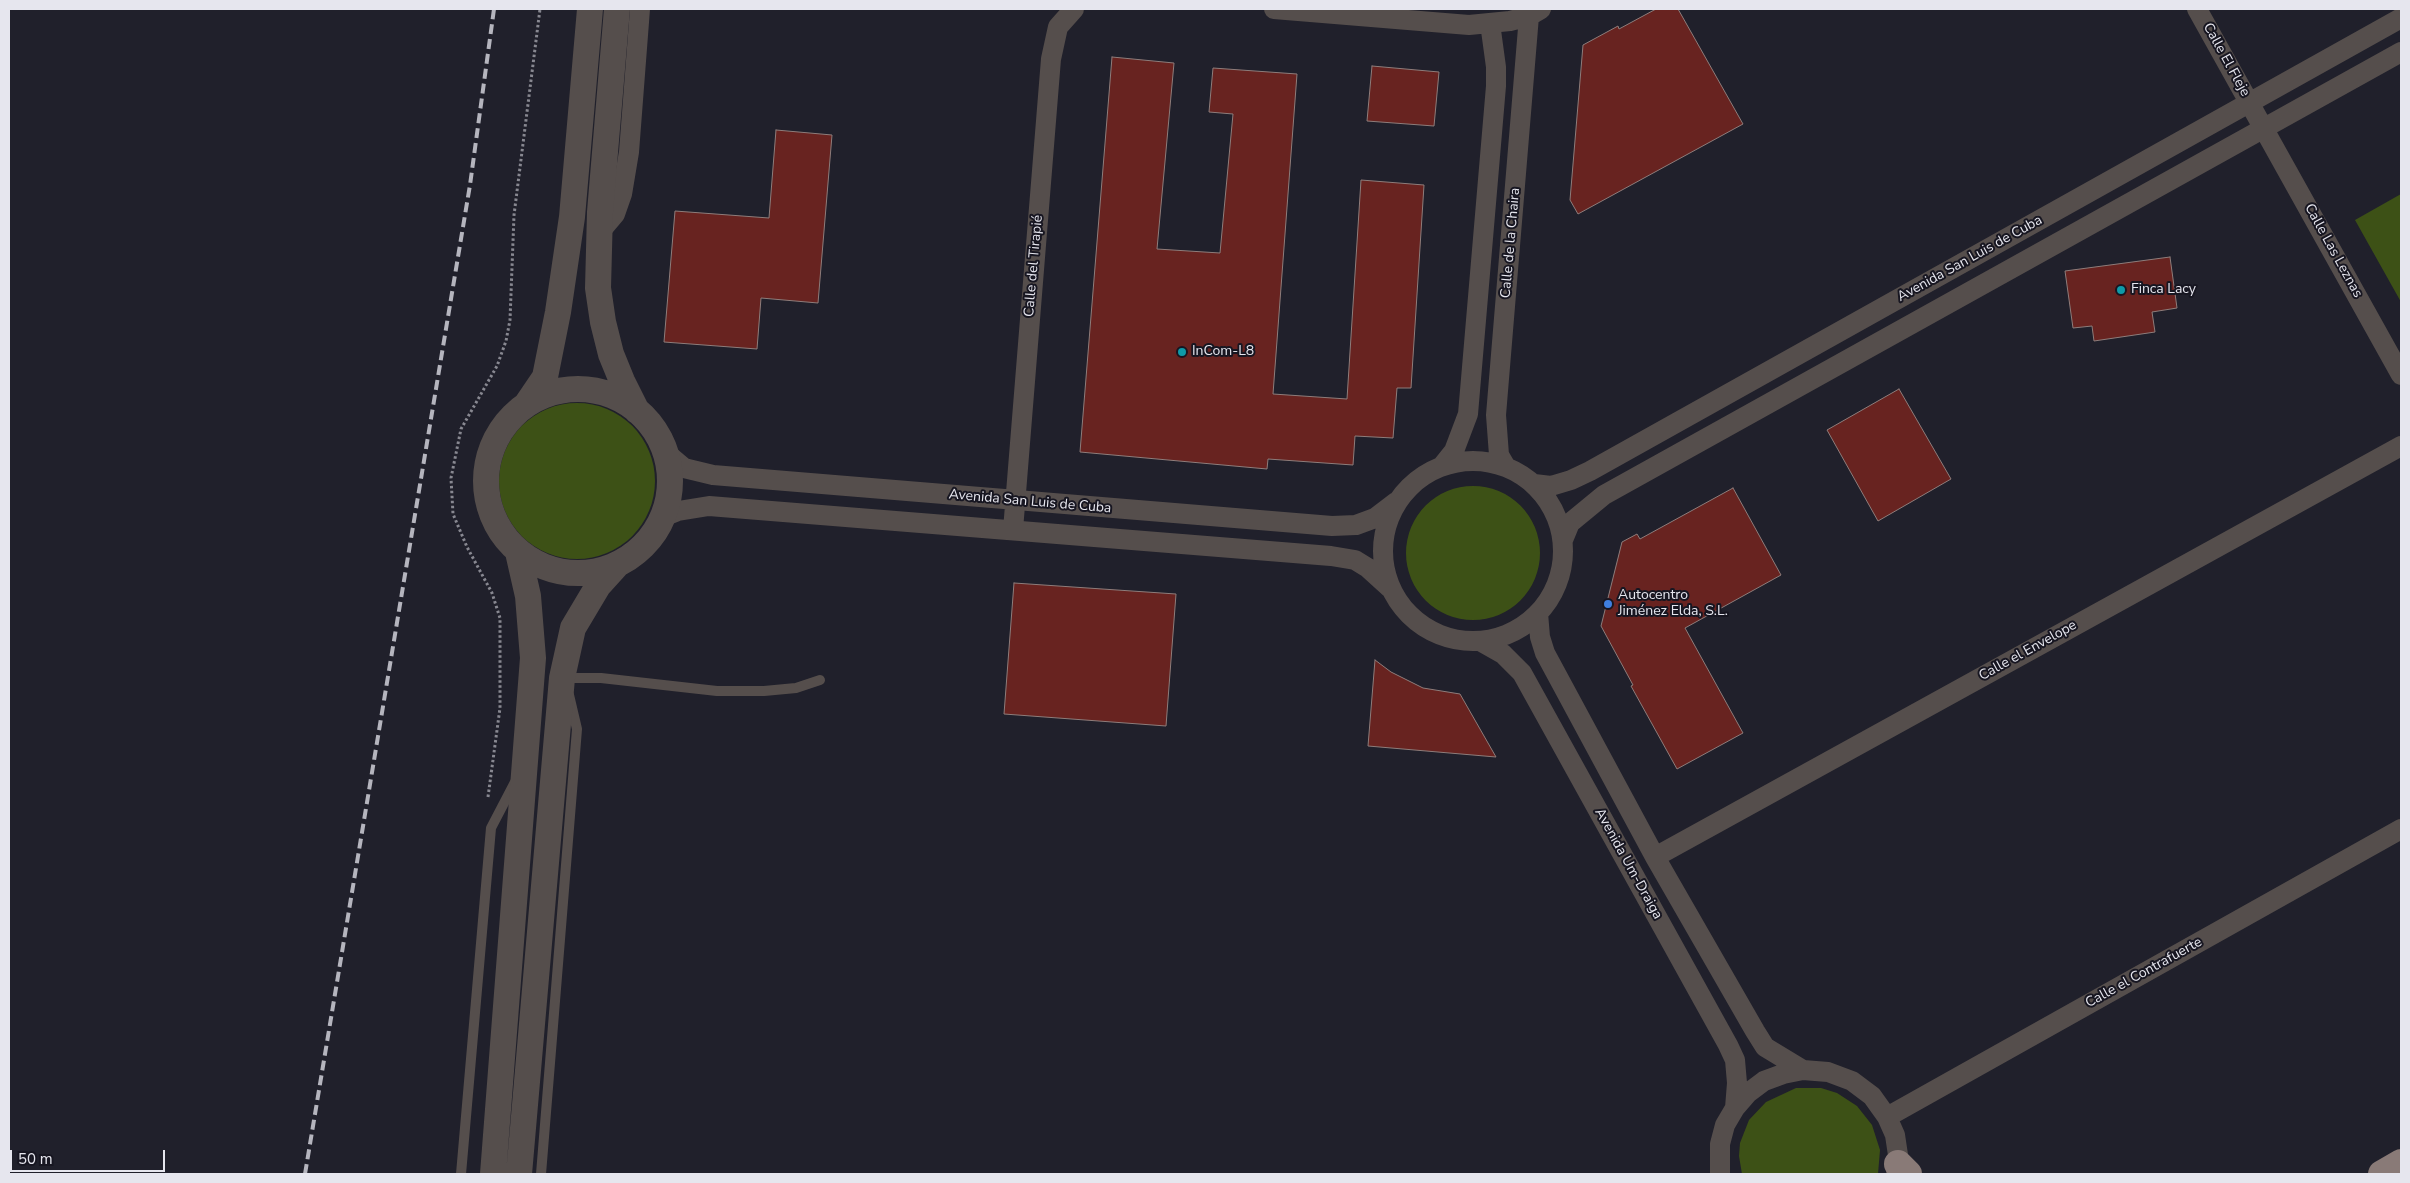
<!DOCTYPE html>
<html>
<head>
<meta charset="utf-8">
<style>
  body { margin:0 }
  #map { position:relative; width:2410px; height:1183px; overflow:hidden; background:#20202b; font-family:"Nunito Sans",sans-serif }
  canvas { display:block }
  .frame { position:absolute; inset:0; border:10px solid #e6e6ee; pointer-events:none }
  .scale { position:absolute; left:10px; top:1150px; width:155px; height:22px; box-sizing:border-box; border:2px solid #e6e6ee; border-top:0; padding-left:6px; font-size:15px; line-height:18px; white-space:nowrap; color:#e6e6ee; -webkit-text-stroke:4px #171621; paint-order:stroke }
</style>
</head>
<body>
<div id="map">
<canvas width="2410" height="1183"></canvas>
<div class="frame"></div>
<div class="scale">50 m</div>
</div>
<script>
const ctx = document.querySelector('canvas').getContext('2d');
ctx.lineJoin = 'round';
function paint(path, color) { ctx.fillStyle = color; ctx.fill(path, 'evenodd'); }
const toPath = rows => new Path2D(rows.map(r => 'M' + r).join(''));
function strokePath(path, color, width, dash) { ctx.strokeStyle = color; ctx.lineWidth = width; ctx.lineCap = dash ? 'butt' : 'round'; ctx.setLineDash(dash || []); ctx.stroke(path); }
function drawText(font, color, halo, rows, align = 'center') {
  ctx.font = font + ' "Nunito Sans",sans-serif'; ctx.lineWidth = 4; ctx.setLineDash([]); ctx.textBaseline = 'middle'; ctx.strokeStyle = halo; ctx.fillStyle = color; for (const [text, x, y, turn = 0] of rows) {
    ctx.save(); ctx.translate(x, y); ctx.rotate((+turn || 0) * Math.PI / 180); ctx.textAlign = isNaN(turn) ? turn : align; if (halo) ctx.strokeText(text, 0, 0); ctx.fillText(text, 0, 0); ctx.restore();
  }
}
paint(toPath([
  [2401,194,2401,302,2355,220],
  '499 481a78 78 0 1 1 156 0a78 78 0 1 1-156 0Z',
  '1406 553a67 67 0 1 1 134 0a67 67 0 1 1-134 0Z',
  [1796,1088,1821,1088,1837,1093,1857,1106,1872,1125,1880,1150,1878,1174,1742,1174,1739,1156,1740,1143,1749,1120,1766,1102]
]), '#3d5116');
const building = toPath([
  [1656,9,1678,9,1743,124,1578,214,1570,200,1583,45,1618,26,1619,29,1656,9],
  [1112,57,1174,63,1157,249,1220,253,1233,114,1209,112,1213,68,1297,74,1273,394,1347,399,1361,180,1424,185,1411,388,1397,388,1393,438,1355,436,1353,465,1268,459,1267,469,1080,452,1112,57],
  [1372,66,1439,72,1434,126,1367,121,1372,66],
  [776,130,832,135,818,303,761,298,757,349,664,342,675,211,769,218,776,130],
  [2170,257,2177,308,2152,312,2155,332,2094,341,2092,326,2073,328,2065,271,2170,257],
  [1899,389,1951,479,1878,521,1827,430,1899,389],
  [1733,488,1781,575,1685,628,1743,733,1677,769,1631,686,1633,685,1601,626,1622,542,1637,534,1640,539,1733,488],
  [1014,583,1176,594,1166,726,1004,714,1014,583],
  [1375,660,1391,672,1423,688,1460,694,1496,757,1368,746,1375,660]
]);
paint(building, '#682320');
strokePath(building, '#8e7d7b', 1);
strokePath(toPath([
  [488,797,500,708,500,618,492,593,467,547,453,514,451,478,461,429,497,366,506,341,510,320,514,215,540,9]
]), '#888891', 3, [2.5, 2.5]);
strokePath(toPath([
  [562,678,601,678,717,691,764,691,796,688,820,680],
  [461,1174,491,828,515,782],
  [541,1174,577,729,569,695]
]), '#554e4c', 10);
strokePath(toPath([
  [1274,9,1469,25,1510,21,1529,16,1541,9],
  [2197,9,2401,375],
  [599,233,615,214,622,194,629,152,640,9],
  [665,452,684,468,713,475,1332,526,1356,525,1375,518,1396,502],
  '1383 551a90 90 0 1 1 180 0a90 90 0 1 1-180 0Z',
  [1442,466,1454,451,1468,414,1496,86,1496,67,1490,23],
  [1506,467,1499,455,1496,415,1529,16],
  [1534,484,1551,486,1571,480,1590,471,2401,18],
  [663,517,678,511,709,506,1331,556,1355,560,1368,568,1390,588],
  [1013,530,1051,59,1058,27,1074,9],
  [1563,540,1570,523,1604,495,2401,52],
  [1538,613,1540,637,1545,653,1655,857,1755,1031,1765,1047,1803,1070],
  [1480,641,1503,654,1522,673,1728,1045,1735,1060,1737,1083,1735,1108],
  [1655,857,2401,446],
  [1887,1117,2401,829],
  [1720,1174,1720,1144,1725,1125,1735,1108,1748,1093,1764,1081,1783,1074,1803,1070,1828,1072,1852,1081,1872,1096,1887,1117,1895,1135,1898,1155,1896,1174]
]), '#554e4c', 20);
strokePath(toPath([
  [617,9,600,212,598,288,603,322,611,354,622,381,637,411],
  '486 481a92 92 0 1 1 184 0a92 92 0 1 1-184 0Z',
  [526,405,545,377,558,312,572,217,590,9],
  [493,1174,533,658,528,596,518,552],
  [519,1174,562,678,573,628,598,586,617,565]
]), '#554e4c', 26);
strokePath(toPath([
  [1898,1164,1908,1174],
  [2382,1174,2401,1163]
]), '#897a77', 28);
strokePath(toPath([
  [305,1174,470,185,494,9]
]), '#b5b5be', 4, [10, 5]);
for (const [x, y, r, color] of [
  [2121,290,5,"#0f9aa8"],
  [1182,352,5,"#0f9aa8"],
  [1608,604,5,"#3f7fe0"]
]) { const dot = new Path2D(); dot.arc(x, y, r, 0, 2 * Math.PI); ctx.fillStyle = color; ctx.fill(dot); strokePath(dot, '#171621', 2); }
drawText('14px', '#e6e6ee', '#171621', [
  ["Calle El Fleje",2226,60,61],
  ["Calle de la Chaira",1511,243,-85],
  ["Calle Las Leznas",2333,251,61],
  ["Avenida San Luis de Cuba",1970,259,-29],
  ["Calle del Tirapié",1034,266,-85],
  ["Avenida San Luis de Cuba",1030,502,5],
  ["Calle el Envelope",2028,651,-29],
  ["Avenida Um-Draiga",1628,864,61],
  ["Calle el Contrafuerte",2144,973,-29]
]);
drawText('14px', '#e6e6ee', '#171621', [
  ["Finca Lacy",2131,290],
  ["InCom-L8",1192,352],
  ["Autocentro",1618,596],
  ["Jiménez Elda, S.L.",1618,612]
], 'left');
</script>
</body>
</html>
